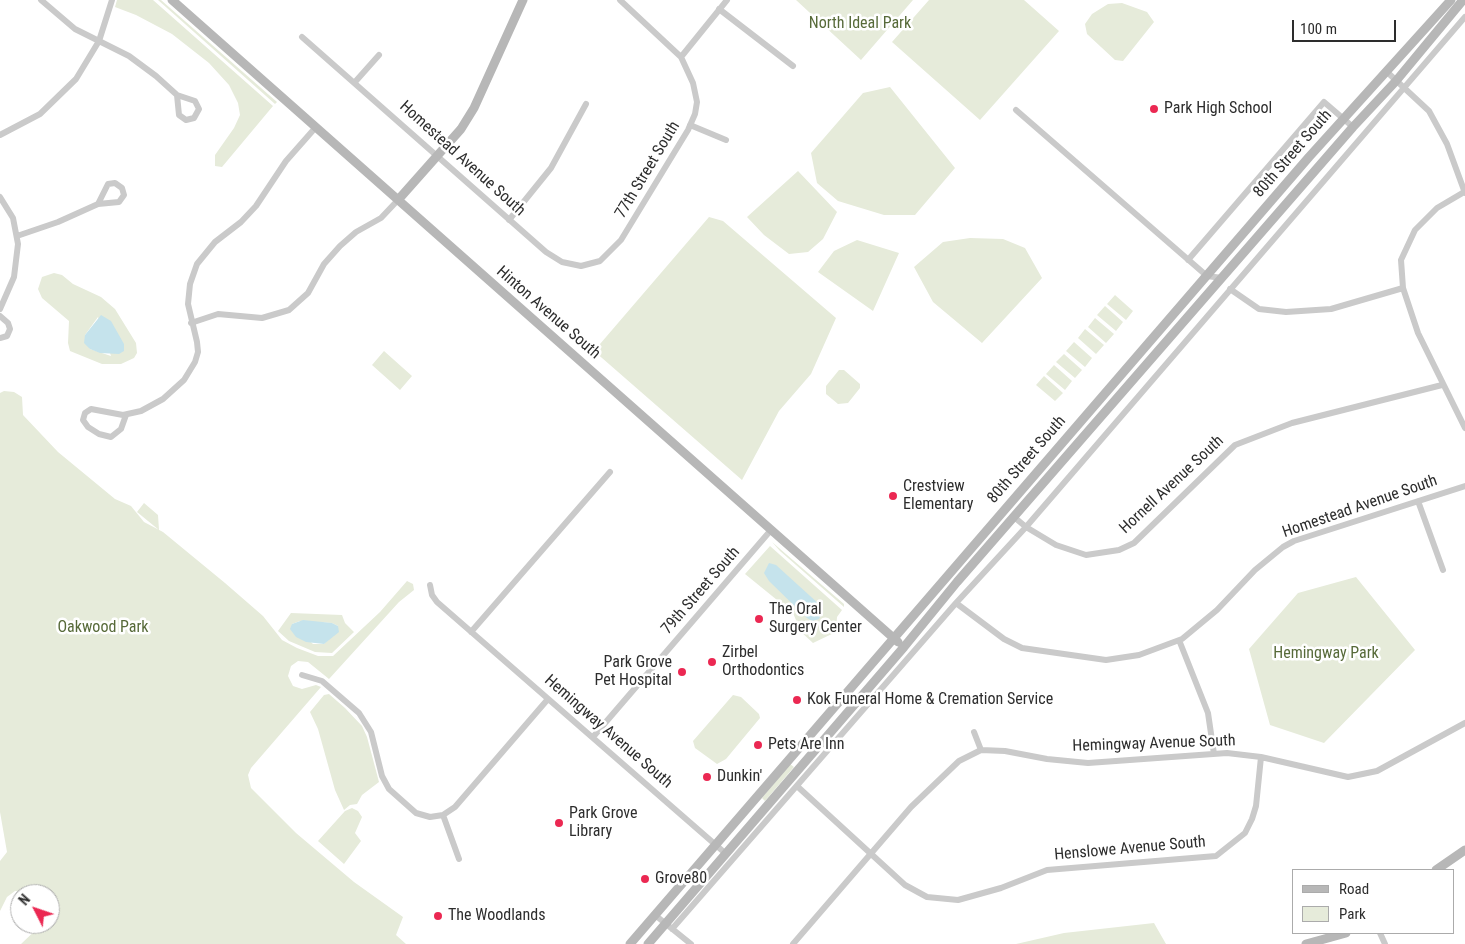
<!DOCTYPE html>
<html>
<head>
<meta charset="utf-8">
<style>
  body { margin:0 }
  #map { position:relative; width:1465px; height:944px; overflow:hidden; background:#fff; font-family:"Roboto Condensed",sans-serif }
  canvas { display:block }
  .legend { position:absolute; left:1292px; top:869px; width:162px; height:65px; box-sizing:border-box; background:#fff; border:1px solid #ababab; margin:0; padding:6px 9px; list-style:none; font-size:15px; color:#2d2d2d }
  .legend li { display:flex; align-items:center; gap:10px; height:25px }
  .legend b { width:25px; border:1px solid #ababab }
  .north { position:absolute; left:10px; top:884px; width:50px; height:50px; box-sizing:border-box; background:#fff; border:1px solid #ababab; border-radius:50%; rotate:311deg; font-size:14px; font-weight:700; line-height:20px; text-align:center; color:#2d2d2d }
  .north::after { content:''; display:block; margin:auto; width:18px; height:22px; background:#eb2852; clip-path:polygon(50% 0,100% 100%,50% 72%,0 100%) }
  .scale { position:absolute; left:1292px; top:20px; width:104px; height:22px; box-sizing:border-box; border:2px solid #2d2d2d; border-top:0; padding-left:6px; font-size:15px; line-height:18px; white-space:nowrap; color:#2d2d2d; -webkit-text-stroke:4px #fff; paint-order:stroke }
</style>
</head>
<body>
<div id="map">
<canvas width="1465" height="944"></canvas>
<ul class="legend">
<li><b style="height:6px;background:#b7b7b7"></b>Road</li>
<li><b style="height:14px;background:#e6ebda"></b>Park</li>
</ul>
<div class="north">N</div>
<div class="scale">100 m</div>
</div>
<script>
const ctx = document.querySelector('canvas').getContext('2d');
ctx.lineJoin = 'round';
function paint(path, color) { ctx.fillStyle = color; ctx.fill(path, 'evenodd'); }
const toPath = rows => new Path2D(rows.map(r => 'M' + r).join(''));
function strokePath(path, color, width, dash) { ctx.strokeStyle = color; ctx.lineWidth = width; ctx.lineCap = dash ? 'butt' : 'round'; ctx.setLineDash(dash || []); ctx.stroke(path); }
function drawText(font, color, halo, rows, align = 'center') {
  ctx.font = font + ' "Roboto Condensed",sans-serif'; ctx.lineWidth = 5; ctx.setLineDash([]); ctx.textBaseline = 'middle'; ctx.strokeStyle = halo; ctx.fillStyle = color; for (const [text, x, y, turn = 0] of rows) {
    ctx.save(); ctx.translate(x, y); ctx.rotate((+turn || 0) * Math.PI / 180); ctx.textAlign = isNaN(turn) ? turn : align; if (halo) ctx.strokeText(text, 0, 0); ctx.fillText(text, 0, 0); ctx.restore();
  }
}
paint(toPath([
  [117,0,153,0,273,106,222,167,215,166,215,155,234,128,240,115,238,103,229,85,209,63,172,34,136,15,115,7],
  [158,0,161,0,277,102,275,104],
  [796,0,913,0,861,60],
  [929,0,1024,0,1059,31,980,120,892,42],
  [1122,3,1147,12,1154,22,1123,61,1115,60,1087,34,1085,24,1092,14,1108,4],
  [890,87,955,168,915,215,884,215,838,201,817,183,811,153,863,93],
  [798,171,837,212,823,239,808,252,789,254,764,235,747,217],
  [709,217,723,221,836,318,811,374,779,411,742,480,594,351],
  [970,238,1003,239,1025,248,1042,278,982,343,933,302,914,267,943,242],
  [857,240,899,253,873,311,818,272,834,251],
  [54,273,62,275,73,284,101,297,115,309,136,343,137,353,134,358,121,364,102,364,70,351,68,343,69,321,42,298,38,289,42,277],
  [98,317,111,356,90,349,85,335],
  [1115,295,1133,311,1126,320,1107,304],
  [1105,306,1123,322,1116,331,1097,315],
  [1095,318,1114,334,1106,343,1088,327],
  [1085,329,1104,345,1096,354,1078,338],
  [1074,342,1092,358,1085,367,1066,351],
  [384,351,412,376,400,390,372,365],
  [1064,354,1082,370,1075,378,1056,362],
  [1054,365,1072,381,1065,390,1046,374],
  [839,370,844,370,860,384,860,388,848,403,838,404,826,394,826,386],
  [1044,376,1063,393,1055,401,1036,385],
  [4,391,14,392,22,397,23,415,58,452,115,499,131,506,144,522,163,532,225,583,263,616,282,640,297,648,318,656,333,656,380,612,407,581,413,584,414,590,399,602,329,679,308,662,298,661,291,666,288,676,293,686,302,689,316,685,321,687,251,768,248,775,251,788,296,833,354,882,403,917,396,935,406,944,21,944,42,924,50,924,50,894,15,891,7,897,0,911,0,861,7,852,0,812,0,393],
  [144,503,158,515,159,530,137,512],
  [772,542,844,604,844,607,780,551],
  [770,546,842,610,837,617,836,632,813,643,801,632,793,613,745,574],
  [1356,577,1415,650,1324,743,1270,725,1249,649,1298,593],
  [291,613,342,615,345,623,354,632,332,653,315,652,289,641,278,631],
  [300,621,332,623,338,626,324,644,313,644,292,624],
  [329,694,345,708,362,726,367,737,379,782,362,795,357,804,350,805,344,810,335,790,318,729,310,712,324,695],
  [733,695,741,697,759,714,760,718,726,759,717,764,695,748,693,741],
  [790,764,794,767,765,801,762,798],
  [352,808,358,811,362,817,355,833,361,841,344,864,318,841,345,811],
  [1154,923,1166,944,1016,944,1064,933]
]), '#e6ebda');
paint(toPath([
  [101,315,111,321,124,344,124,351,119,354,100,353,90,349,84,343,85,335],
  [769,563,776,565,820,605,823,611,819,619,812,621,807,618,769,581,764,573],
  [303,620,332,623,338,626,339,632,324,644,306,642,296,637,290,629,292,624]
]), '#c5e3ec');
strokePath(toPath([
  [41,0,75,29,129,56,156,76,177,95,195,101,199,109,194,118,186,120,179,115,177,95],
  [620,0,681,57],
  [719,9,793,66],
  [302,37,546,252,562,262,581,266,600,261,621,240,688,130,695,114,697,102,693,83,681,57,727,0],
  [1386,71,1429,111,1447,144,1465,193],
  [355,82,379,55],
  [1016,110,1207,276,1222,278],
  [690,125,726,140],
  [0,135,40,114,76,79,99,41,112,0],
  [1464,192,1437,208,1415,230,1401,260,1403,288,1418,333,1465,428],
  [0,197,13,218,18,244,14,277,0,309],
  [509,220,551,168,586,104],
  [17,236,58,222,98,204,119,202,124,195,122,188,115,183,108,184,98,204],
  [1188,260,1324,102,1353,127],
  [1230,289,1259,309,1286,312,1331,309,1403,288],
  [0,316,8,323,10,329,7,336,0,338],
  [191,323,218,314,262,318,289,310,308,293,324,264,340,246,356,232,381,218,398,200],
  [126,415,121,429,111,437,99,434,88,427,83,420,85,413,91,409,123,415,141,411,163,399,184,380,195,362,198,352,197,342,188,304,190,284,197,264,215,242,241,222,256,206,286,161,316,127],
  [1418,501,1443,570],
  [1014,517,1026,527,1056,545,1086,555,1119,550,1134,543,1235,445,1292,423,1442,385],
  [430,585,432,595,437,602,725,853],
  [956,603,1004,639,1022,648,1106,660,1139,655,1182,639,1217,610,1255,570,1283,547,1294,541,1465,486],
  [471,632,610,472],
  [1179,640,1208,713,1214,754],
  [302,675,322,681,359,713,371,732,382,776,389,789,416,813,430,817,443,815,455,807,548,699],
  [974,732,981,750],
  [593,737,771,530],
  [798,787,905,885,927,897,958,900,1001,888,1047,870,1216,856,1245,833,1252,819,1256,806,1261,757],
  [443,815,459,859],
  [655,915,691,944],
  [672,929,956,603,1026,527,1465,17],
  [1380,933,1385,944],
  [793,944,911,807,959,761,981,750,1005,751,1047,759,1088,763,1227,753,1261,757,1348,777,1377,771,1465,723]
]), '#cacaca', 6);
strokePath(toPath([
  [172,0,898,642],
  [398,200,461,129,474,108,523,0],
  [1436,870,1465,850],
  [630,944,1309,157,1451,0],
  [648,944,904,647,957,582,1353,127,1396,81,1463,0],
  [1306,944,1346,933]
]), '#b7b7b7', 9);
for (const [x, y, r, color] of [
  [1154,109,5,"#eb2852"],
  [893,496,5,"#eb2852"],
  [759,619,5,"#eb2852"],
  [712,662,5,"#eb2852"],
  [682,672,5,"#eb2852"],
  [797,700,5,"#eb2852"],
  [758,745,5,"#eb2852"],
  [707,777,5,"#eb2852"],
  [559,823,5,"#eb2852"],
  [645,879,5,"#eb2852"],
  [438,916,5,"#eb2852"]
]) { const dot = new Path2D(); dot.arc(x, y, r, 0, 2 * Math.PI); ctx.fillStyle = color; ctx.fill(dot); strokePath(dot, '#fff', 2); }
drawText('16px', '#576a39', '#fff', [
  ["North Ideal Park",860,24],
  ["Oakwood Park",103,628],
  ["Hemingway Park",1326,654]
]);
drawText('16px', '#2d2d2d', '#fff', [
  ["Park High School",1164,109],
  ["Crestview",903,487],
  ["Elementary",903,505],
  ["The Oral",769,610],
  ["Surgery Center",769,628],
  ["Zirbel",722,653],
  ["Orthodontics",722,671],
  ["Park Grove",672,663,"right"],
  ["Pet Hospital",672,681,"right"],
  ["Kok Funeral Home & Cremation Service",807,700],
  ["Pets Are Inn",768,745],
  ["Dunkin'",717,777],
  ["Park Grove",569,814],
  ["Library",569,832],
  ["Grove80",655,879],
  ["The Woodlands",448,916]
], 'left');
drawText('16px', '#2d2d2d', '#fff', [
  ["80th Street South",1293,154,-49],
  ["Homestead Avenue South",462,159,42],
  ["77th Street South",648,170,-59],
  ["Hinton Avenue South",548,313,41],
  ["80th Street South",1027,460,-49],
  ["Hornell Avenue South",1172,485,-43],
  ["Homestead Avenue South",1360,507,-19],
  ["79th Street South",701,591,-49],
  ["Hemingway Avenue South",608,732,41],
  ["Hemingway Avenue South",1154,744,-2],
  ["Henslowe Avenue South",1130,849,-5]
]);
</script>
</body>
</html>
